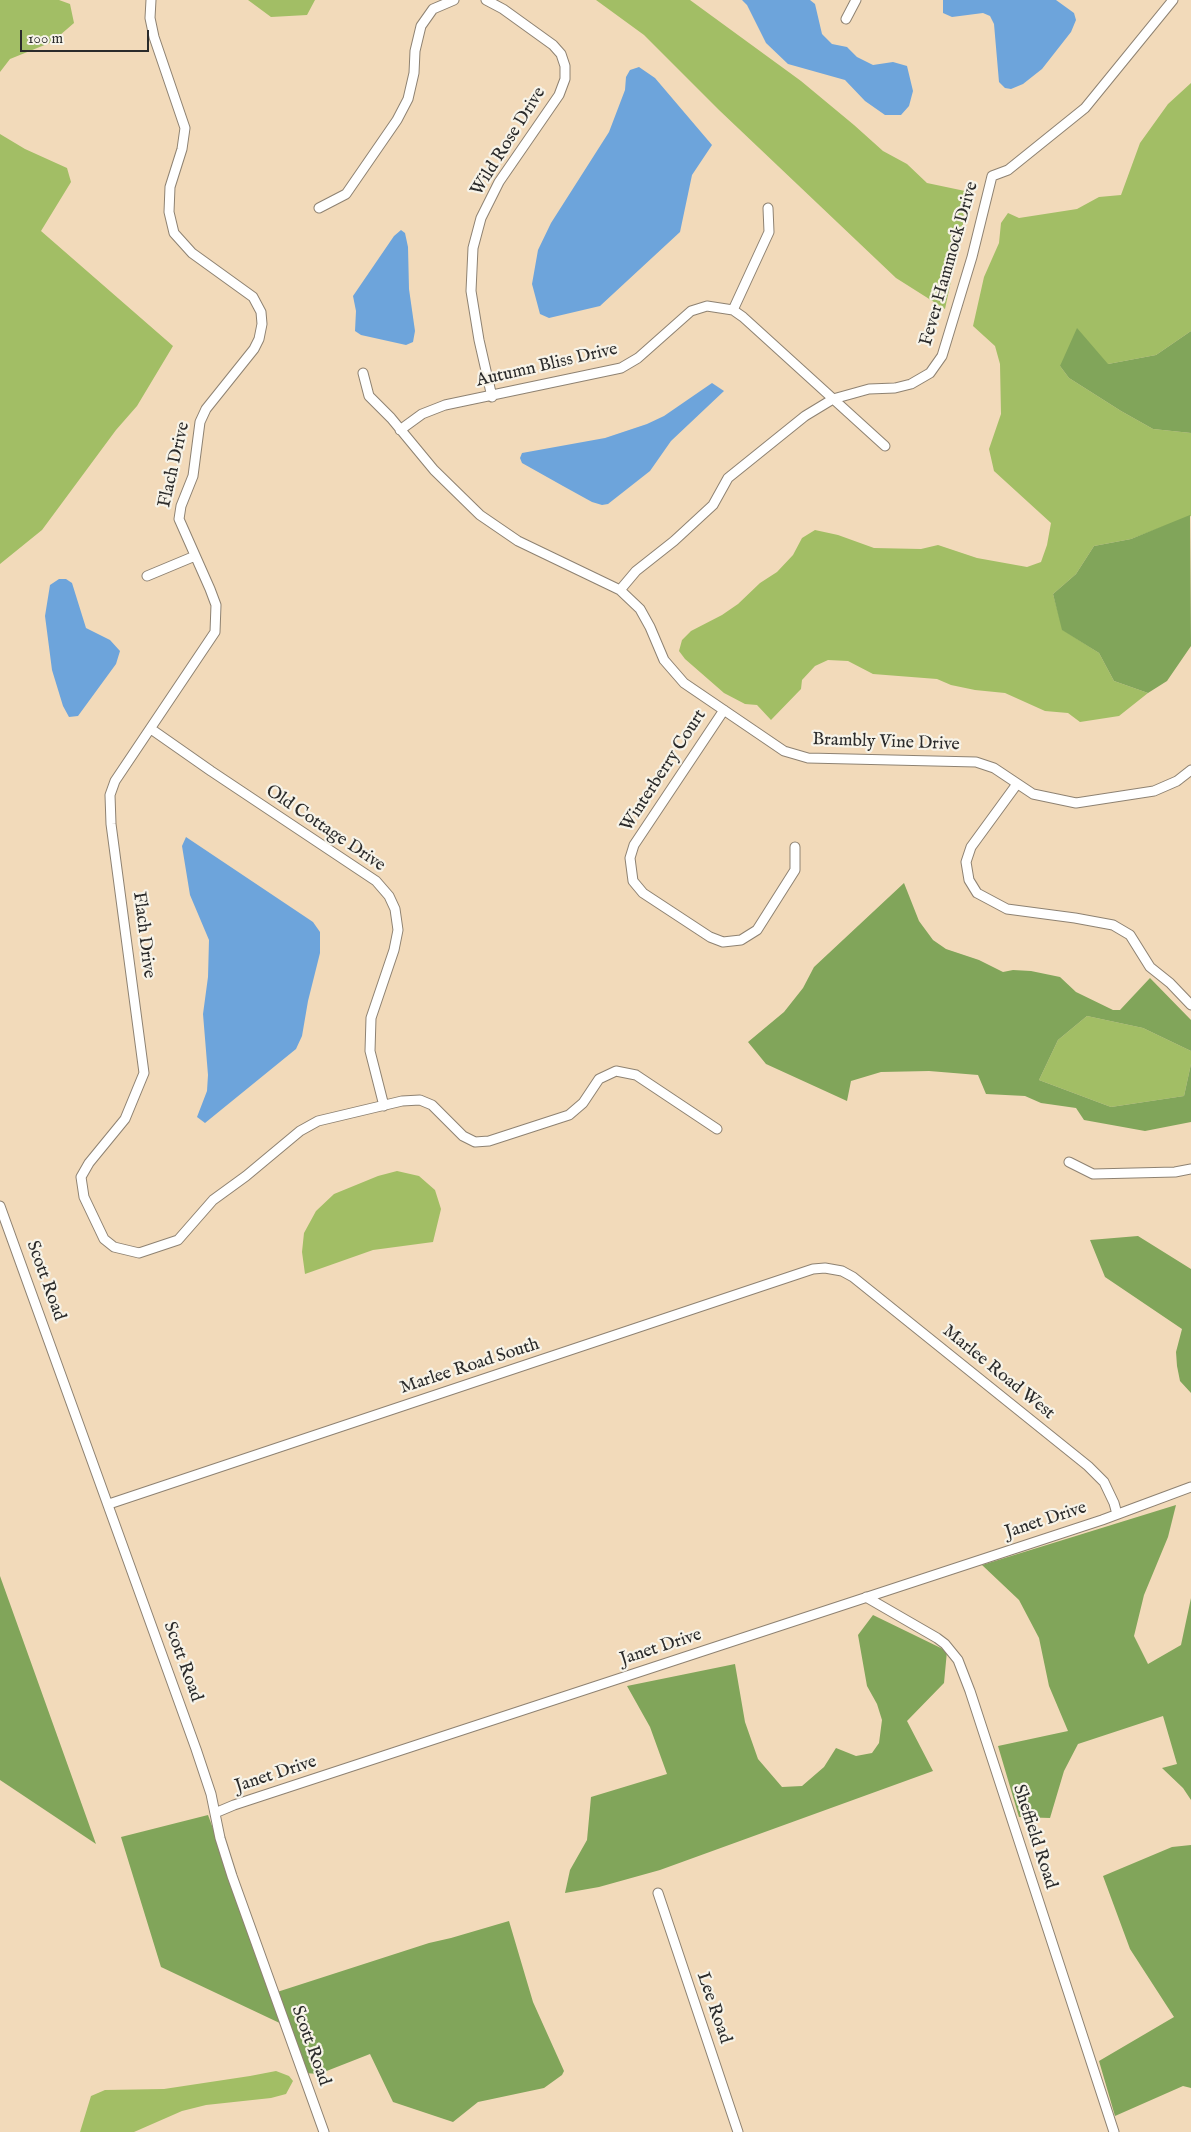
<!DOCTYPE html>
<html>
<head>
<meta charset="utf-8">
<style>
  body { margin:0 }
  #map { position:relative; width:1191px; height:2132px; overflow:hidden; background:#f2daba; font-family:"IM FELL English",serif }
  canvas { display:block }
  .scale { position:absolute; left:20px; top:30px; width:129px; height:22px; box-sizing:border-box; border:2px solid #2b2b2b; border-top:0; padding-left:6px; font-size:15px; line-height:18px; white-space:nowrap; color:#2b2b2b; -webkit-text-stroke:4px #f7f3e8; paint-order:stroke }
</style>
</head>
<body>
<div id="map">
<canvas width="1191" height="2132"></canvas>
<div class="scale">100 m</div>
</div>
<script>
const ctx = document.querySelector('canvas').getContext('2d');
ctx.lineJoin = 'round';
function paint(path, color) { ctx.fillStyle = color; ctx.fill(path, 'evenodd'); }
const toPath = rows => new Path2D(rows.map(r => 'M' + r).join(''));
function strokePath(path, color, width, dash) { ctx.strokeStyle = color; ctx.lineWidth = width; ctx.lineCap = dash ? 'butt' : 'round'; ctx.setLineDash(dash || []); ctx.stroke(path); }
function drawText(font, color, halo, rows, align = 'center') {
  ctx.font = font + ' "IM FELL English",serif'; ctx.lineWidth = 4.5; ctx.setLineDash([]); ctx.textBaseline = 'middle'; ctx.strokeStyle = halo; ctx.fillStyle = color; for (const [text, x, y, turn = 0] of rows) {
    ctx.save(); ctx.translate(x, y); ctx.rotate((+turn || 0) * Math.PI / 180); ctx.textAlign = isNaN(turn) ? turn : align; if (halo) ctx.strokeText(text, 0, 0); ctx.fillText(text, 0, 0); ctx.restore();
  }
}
paint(toPath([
  [0,0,59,0,70,4,74,23,52,42,10,59,0,72],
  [248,0,315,0,307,15,271,17],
  [596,0,690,0,801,81,854,125,883,151,907,164,927,183,965,191,962,239,959,243,945,309,896,278,719,110,644,35],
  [1191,83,1191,331,1156,355,1108,364,1060,366,1069,378,1121,411,1153,429,1191,433,1191,516,1131,539,1094,546,1076,574,1053,594,1063,630,1099,653,1114,681,1148,693,1119,716,1080,722,1068,713,1045,711,1005,693,975,690,951,685,937,679,873,674,848,661,828,660,815,666,802,680,801,689,771,720,757,705,745,704,724,693,685,659,679,651,682,640,691,631,722,615,738,604,760,583,777,572,793,555,802,538,815,530,838,535,874,548,921,549,938,545,977,558,1027,567,1041,562,1047,545,1051,523,994,471,989,449,1001,414,1000,364,995,346,973,326,984,277,999,243,1001,223,1008,213,1019,218,1077,209,1099,197,1121,195,1140,143,1168,104],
  [0,134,25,149,67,168,71,182,41,231,173,346,137,406,116,430,42,530,0,564],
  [1087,1016,1143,1028,1191,1051,1191,1064,1184,1096,1111,1107,1039,1080,1058,1040],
  [397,1171,419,1176,435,1190,441,1209,433,1242,373,1250,305,1274,302,1252,304,1233,316,1211,334,1194,378,1176],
  [276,2071,289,2076,293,2081,286,2094,271,2098,206,2105,182,2111,134,2132,80,2132,91,2096,105,2090,164,2089,250,2076]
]), '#a2be65');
paint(toPath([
  [1077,328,1108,364,1156,355,1191,331,1191,433,1153,429,1121,411,1069,378,1060,366],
  [1190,515,1191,646,1167,681,1148,693,1114,681,1099,653,1062,630,1053,594,1076,574,1094,546,1131,539],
  [904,883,919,921,933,940,946,949,979,960,1003,972,1013,970,1031,971,1060,977,1076,992,1113,1010,1120,1010,1150,978,1191,1020,1191,1051,1143,1028,1087,1016,1058,1040,1039,1080,1111,1107,1184,1096,1191,1064,1191,1122,1145,1131,1084,1120,1076,1108,1041,1103,1025,1096,986,1094,978,1075,929,1071,881,1072,851,1081,847,1101,766,1064,748,1042,784,1012,803,988,814,967],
  [1138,1236,1191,1269,1191,1393,1180,1381,1177,1366,1176,1352,1182,1329,1105,1277,1090,1240],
  [1176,1505,1168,1537,1144,1595,1134,1636,1148,1664,1181,1645,1191,1598,1191,1800,1183,1788,1162,1768,1177,1764,1163,1716,1078,1744,1064,1771,1050,1818,1019,1817,998,1746,1068,1731,1049,1686,1039,1638,1019,1600,982,1565],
  [0,1576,96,1844,0,1780],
  [873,1615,947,1651,944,1683,907,1721,933,1771,660,1870,599,1887,565,1893,570,1870,587,1840,591,1797,667,1774,650,1727,627,1686,735,1664,745,1722,758,1759,782,1787,802,1786,824,1767,836,1748,856,1756,872,1753,879,1743,882,1720,877,1704,867,1686,858,1635],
  [208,1815,274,1993,429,1943,451,1938,509,1921,533,2002,564,2071,562,2075,544,2088,478,2102,453,2122,393,2102,370,2054,319,2074,304,2073,286,2026,161,1967,121,1837],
  [1191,1845,1191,2088,1183,2086,1115,2116,1099,2061,1174,2017,1130,1949,1103,1876,1172,1847]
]), '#81a55a');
paint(toPath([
  [742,0,810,0,815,4,822,34,832,44,847,47,857,57,873,65,893,62,907,66,913,91,909,106,901,115,885,115,865,101,845,80,788,64,766,43,747,5],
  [943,0,1056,0,1074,13,1076,20,1071,32,1042,69,1023,84,1011,89,1005,88,999,82,994,24,990,16,983,13,952,17,943,13],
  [639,67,655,78,712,145,692,175,680,232,600,306,549,318,540,314,532,284,538,250,551,223,609,132,625,90,626,77,630,70],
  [401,230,405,233,408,247,409,289,415,331,413,342,406,345,361,335,355,331,356,311,353,296,394,236],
  [712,383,724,391,671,441,650,471,608,504,602,505,592,502,563,486,522,463,520,458,522,453,605,438,647,424,664,416],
  [59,579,66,579,72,583,86,628,110,640,120,651,116,664,78,716,69,717,63,706,52,670,45,616,50,585],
  [186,837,313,922,320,932,320,953,308,1001,302,1036,296,1049,205,1123,197,1117,207,1091,208,1075,203,1014,208,977,209,940,190,895,182,846]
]), '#6da4db');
const minor = toPath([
  [151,0,150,18,154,37,185,128,182,149,170,187,169,212,174,233,192,253,253,297,261,312,262,324,259,339,254,349,206,409,200,422,193,476,181,506,179,519,210,589,216,605,215,632,115,781,110,795,111,824,144,1073,125,1119,89,1163,81,1177,84,1197,104,1239,114,1247,139,1253,178,1240,213,1200,246,1176,300,1131,318,1121,402,1101,420,1100,432,1105,463,1136,475,1142,489,1141,569,1115,583,1103,599,1079,616,1071,636,1075,717,1129],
  [486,0,503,9,553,45,561,54,565,66,565,79,559,95,499,182,481,218,473,248,471,291,479,340,492,397],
  [846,19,856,0],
  [319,208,346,194,397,120,408,99,414,73,415,51,421,26,433,9,454,0],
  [733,310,769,232,768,208],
  [363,373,369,396,391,418,434,470,480,515,518,541,620,590,640,609,650,627,664,660,684,683,784,751,808,758,976,762,994,768,1033,794,1076,803,1154,791,1177,781,1191,770],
  [400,430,422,414,445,405,621,368,638,358,691,311,707,306,733,310,743,317,885,446],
  [147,576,195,556],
  [620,590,636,571,674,541,713,505,728,478,805,416,833,399,869,389,895,388,911,384,930,373,942,356,972,257,992,176,1008,170,1085,108,1173,0],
  [724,710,634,845,630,858,633,881,643,893,710,937,723,942,741,940,757,930,795,870,795,847],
  [151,729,211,771,376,881,389,896,395,909,398,930,394,950,371,1018,370,1051,384,1106],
  [1017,784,971,847,966,862,969,880,977,893,1007,909,1075,918,1113,925,1130,935,1150,967,1170,983,1191,1005],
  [1069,1162,1093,1174,1175,1172,1191,1169],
  [0,1206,196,1749,211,1794,220,1838,232,1876,324,2132],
  [109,1504,813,1269,825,1268,842,1271,853,1277,1088,1466,1104,1482,1114,1503,1117,1514],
  [866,1597,937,1638,945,1644,958,1660,970,1691,1114,2132],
  [215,1813,234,1805,1102,1520,1191,1487],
  [658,1893,738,2132]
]);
strokePath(minor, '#8e8272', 11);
strokePath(minor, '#fff', 9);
drawText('18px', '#2b2b2b', '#f7f3e8', [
  ["Wild Rose Drive",509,142,-58],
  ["Fever Hammock Drive",950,264,-74],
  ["Autumn Bliss Drive",547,366,-13],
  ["Flach Drive",175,465,-77],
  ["Brambly Vine Drive",886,743,2],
  ["Winterberry Court",664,771,-57],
  ["Old Cottage Drive",325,829,34],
  ["Flach Drive",143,935,83],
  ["Scott Road",45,1281,70],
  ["Marlee Road South",470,1367,-18],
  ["Marlee Road West",998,1373,39],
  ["Janet Drive",1046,1521,-18],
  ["Janet Drive",661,1648,-18],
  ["Scott Road",182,1662,70],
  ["Janet Drive",276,1775,-18],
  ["Sheffield Road",1034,1837,72],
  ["Lee Road",713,2008,71],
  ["Scott Road",310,2046,70]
]);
</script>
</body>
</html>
